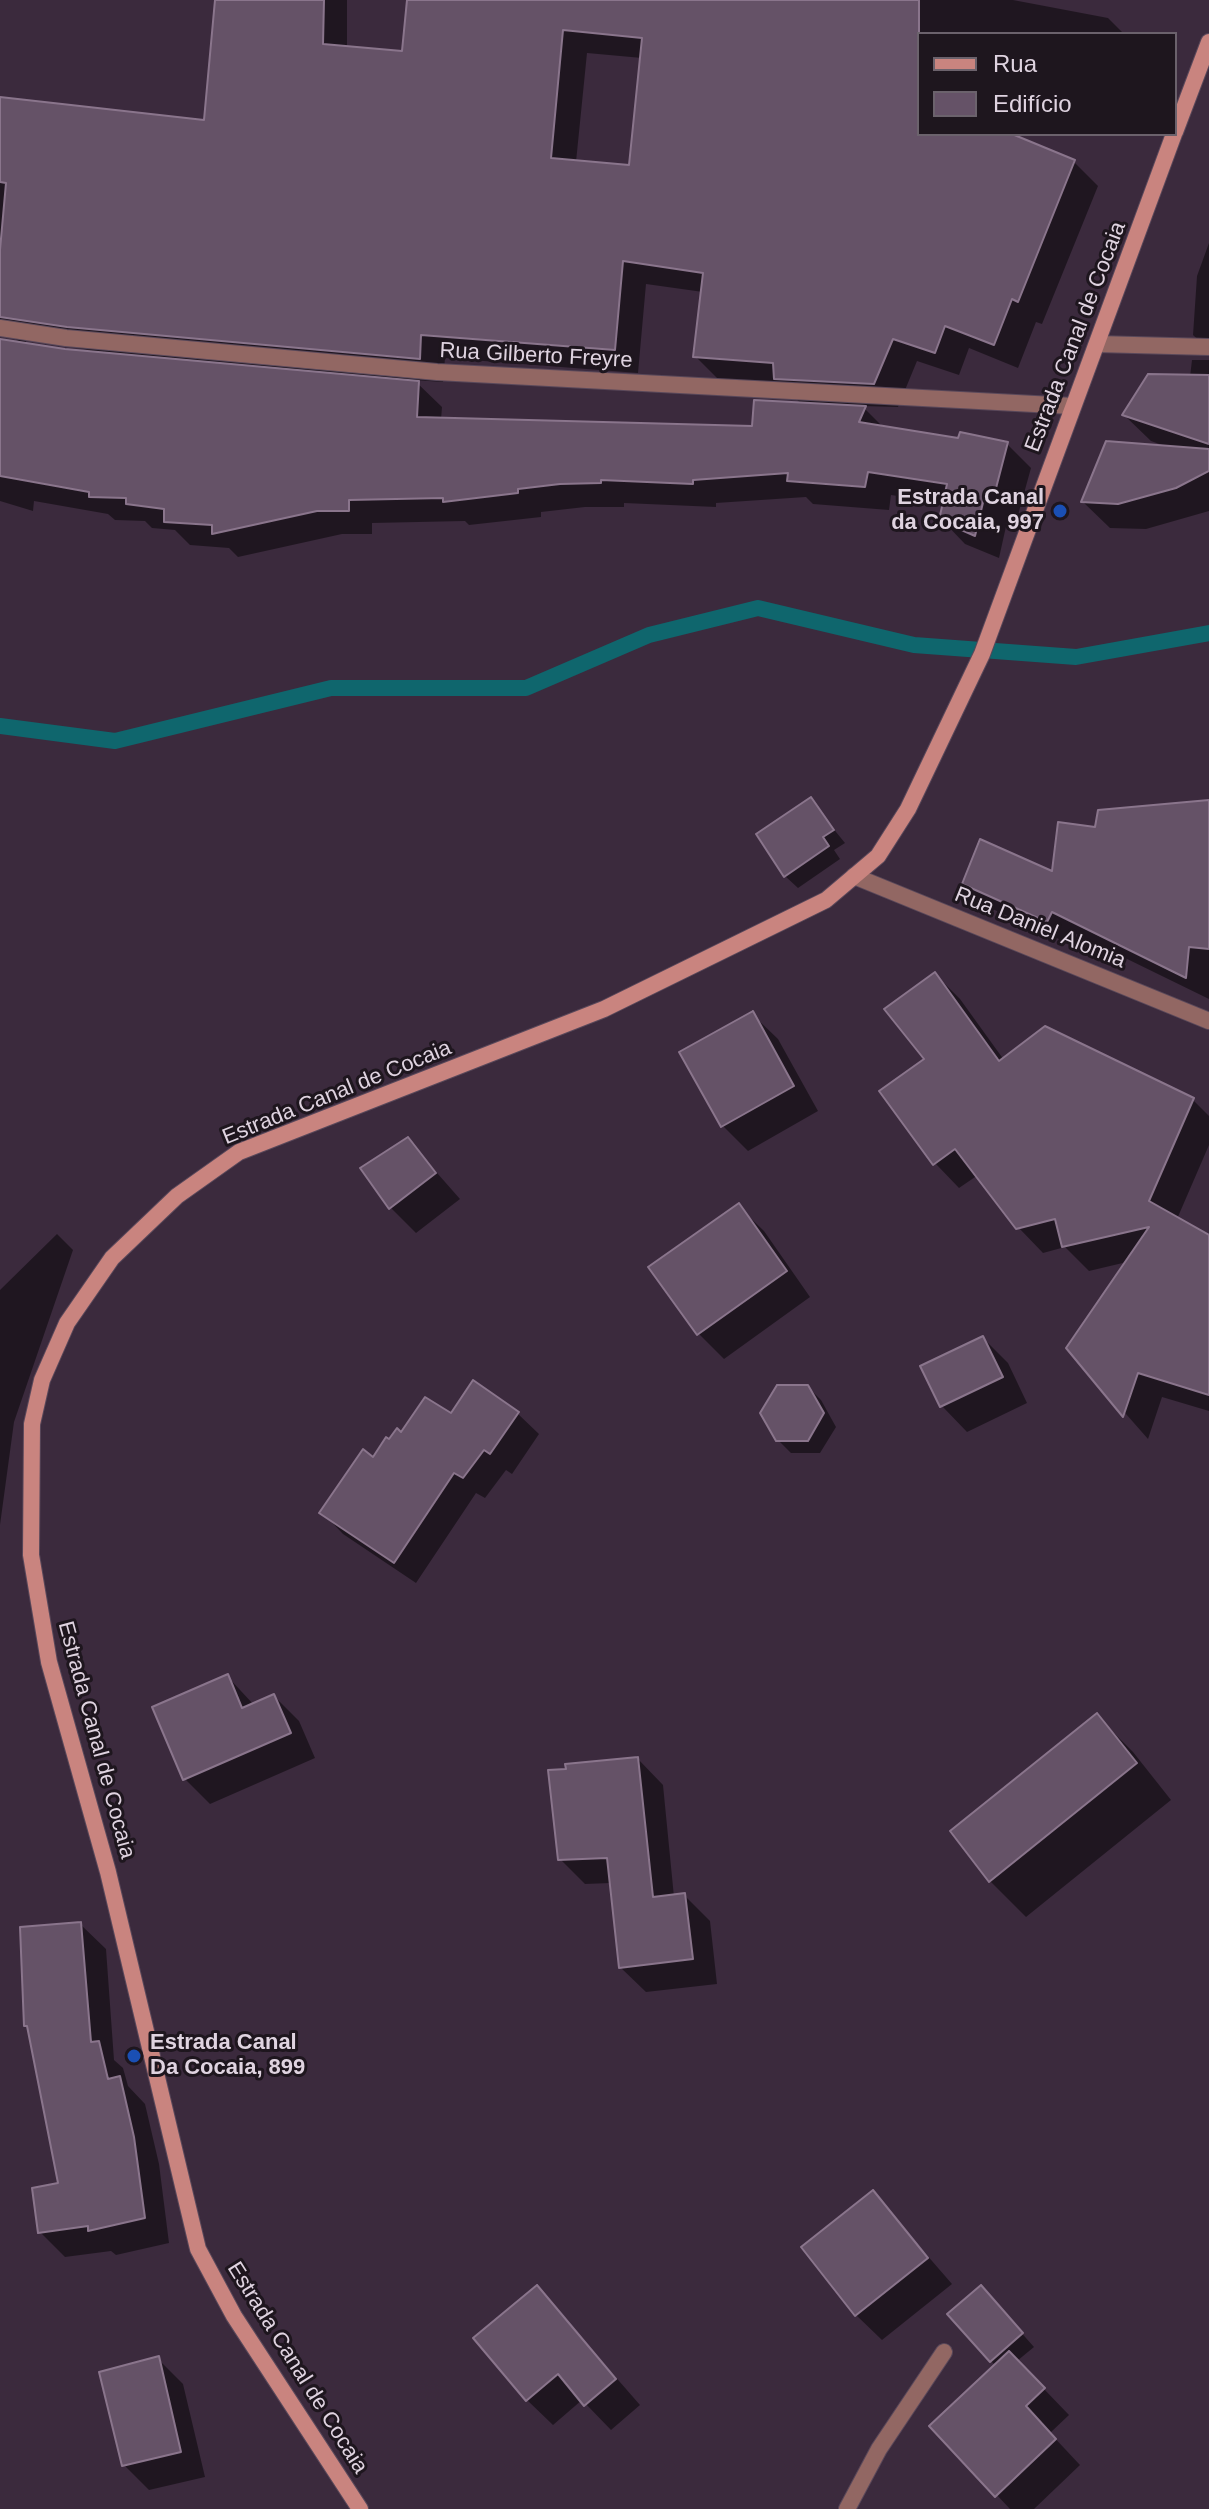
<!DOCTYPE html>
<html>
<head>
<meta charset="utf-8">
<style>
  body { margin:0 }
  #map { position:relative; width:1209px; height:2509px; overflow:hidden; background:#3b2a3d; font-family:Arial,sans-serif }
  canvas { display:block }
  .legend { position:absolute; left:917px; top:32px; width:260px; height:104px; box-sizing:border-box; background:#1e161e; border:2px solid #6b626c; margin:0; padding:10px 14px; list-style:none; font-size:24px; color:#dfd3e0 }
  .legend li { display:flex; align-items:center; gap:16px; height:40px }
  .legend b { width:40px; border:2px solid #6b626c }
</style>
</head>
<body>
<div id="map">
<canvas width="1209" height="2509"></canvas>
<ul class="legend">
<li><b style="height:10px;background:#c9847f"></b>Rua</li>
<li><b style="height:22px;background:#655267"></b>Edifício</li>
</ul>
</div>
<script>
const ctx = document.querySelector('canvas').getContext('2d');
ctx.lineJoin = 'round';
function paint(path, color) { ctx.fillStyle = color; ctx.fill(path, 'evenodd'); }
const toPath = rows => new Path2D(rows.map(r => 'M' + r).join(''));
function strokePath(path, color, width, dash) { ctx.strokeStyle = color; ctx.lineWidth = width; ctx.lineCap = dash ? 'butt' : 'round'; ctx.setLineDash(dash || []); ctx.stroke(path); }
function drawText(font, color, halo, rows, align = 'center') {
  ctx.font = font + ' Arial,sans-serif'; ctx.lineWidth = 6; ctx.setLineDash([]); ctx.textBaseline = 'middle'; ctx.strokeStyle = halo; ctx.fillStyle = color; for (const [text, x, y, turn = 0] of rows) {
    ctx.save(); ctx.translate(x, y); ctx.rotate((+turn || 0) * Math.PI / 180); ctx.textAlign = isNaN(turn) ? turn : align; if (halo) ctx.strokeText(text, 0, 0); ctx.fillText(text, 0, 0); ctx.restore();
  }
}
paint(toPath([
  [217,0,347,0,347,48,404,53,409,0,858,0,919,98,919,134,1006,134,1074,162,1098,186,1042,324,1036,322,1018,368,969,348,959,375,917,361,898,407,862,406,885,429,1007,444,1031,468,1018,515,1009,513,999,558,965,544,941,519,944,503,891,495,889,510,813,504,806,497,716,503,716,507,624,503,624,507,585,507,541,512,541,517,469,525,465,521,372,523,372,534,342,534,238,557,229,548,190,545,175,530,152,528,145,521,115,520,108,514,34,501,33,511,0,501,0,339,20,343,0,323,0,100,206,122],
  [587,53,642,58,631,167,576,162],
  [646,284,703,292,695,356,719,380,783,385,802,405,754,428,441,420,442,407,414,380,443,382,445,358,638,373],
  [26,340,90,350,89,353,26,344],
  [876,0,1013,0,1108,18,1124,34,919,34,919,52],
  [1209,243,1209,350,1193,335,1197,276],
  [1192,360,1209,360,1209,511,1146,529,1110,528,1083,502,1165,446,1151,441,1124,415,1190,377],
  [810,800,845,843,834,850,840,859,798,888,785,876],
  [1209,801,1209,999,1076,934,1072,945,988,907,964,883,1054,874,1097,829],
  [935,974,960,999,1004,1060,1193,1100,1209,1116,1209,1145,1177,1219,1209,1237,1209,1411,1162,1397,1148,1439,1068,1348,1127,1262,1089,1271,1065,1247,1043,1253,1018,1227,978,1175,959,1188,935,1163,927,1059],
  [752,1014,778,1039,818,1111,748,1151,722,1125],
  [408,1140,460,1199,416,1233,391,1208],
  [738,1206,764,1231,810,1297,724,1359,699,1334],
  [57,1234,73,1250,14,1422,0,1525,0,1290],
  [983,1338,1008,1363,1027,1403,967,1432,942,1406,923,1367],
  [808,1387,821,1400,836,1427,820,1453,791,1453,778,1440],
  [517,1413,539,1434,512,1474,506,1470,485,1498,476,1493,416,1583,343,1534,322,1512,402,1434,452,1415],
  [228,1677,254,1705,274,1696,299,1721,315,1758,210,1804,185,1779],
  [1097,1716,1133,1752,1171,1800,1026,1917,990,1881],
  [638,1759,663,1785,674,1897,684,1895,710,1921,717,1984,646,1992,620,1967,611,1883,585,1884,560,1859],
  [80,1924,106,1949,114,2060,123,2068,128,2086,145,2104,159,2164,169,2243,116,2255,111,2251,65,2257,40,2232,60,2185,30,2029,26,2025],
  [873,2193,952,2284,882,2340,856,2315,803,2247],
  [537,2287,640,2405,611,2430,582,2400,553,2425,527,2400],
  [993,2301,1034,2347,1017,2361,1069,2415,1050,2433,1080,2465,1034,2509,1010,2509,932,2426,996,2366,991,2361],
  [158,2359,183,2384,205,2477,149,2490,124,2465]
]), '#0007');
strokePath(toPath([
  [0,726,115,741,331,688,526,688,649,635,758,608,914,645,1076,657,1209,633]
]), '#0f666d', 16);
const building = toPath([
  [215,0,324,0,323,44,402,51,407,0,919,0,919,134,1012,134,1075,160,1018,302,1012,299,994,345,945,326,935,353,893,339,874,384,774,379,773,363,693,357,703,273,623,261,615,350,421,335,420,359,67,327,0,317,0,250,6,183,0,182,0,97,204,120,215,0],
  [563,30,642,38,629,165,551,158,563,30],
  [0,339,65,349,419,381,417,417,752,426,754,400,866,406,859,422,958,438,960,432,1008,442,995,492,986,490,975,536,939,520,947,484,868,472,865,487,787,481,788,473,693,480,693,484,601,480,601,483,560,484,518,489,518,493,443,502,443,498,349,500,349,511,317,511,212,534,212,525,164,522,164,509,126,504,126,498,89,497,89,492,0,476,0,339],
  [1148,374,1209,375,1209,444,1122,415,1148,374],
  [1106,441,1209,449,1209,471,1176,488,1118,504,1081,502,1106,441],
  [811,797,834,830,823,837,829,846,784,877,756,834,811,797],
  [1209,800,1209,949,1189,947,1186,978,1052,912,1047,922,962,884,980,839,1052,871,1058,822,1095,827,1098,810,1209,800],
  [935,972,999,1061,1045,1026,1194,1098,1149,1201,1209,1235,1209,1395,1138,1373,1123,1417,1066,1348,1149,1227,1062,1247,1055,1219,1016,1229,955,1149,933,1165,879,1091,924,1059,884,1009,935,972],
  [753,1011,794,1086,721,1127,679,1052,753,1011],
  [408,1137,436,1173,389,1209,360,1168,408,1137],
  [739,1203,787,1271,697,1335,648,1267,739,1203],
  [983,1336,1003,1377,940,1407,920,1366,983,1336],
  [473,1380,519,1412,490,1454,484,1450,463,1478,454,1473,394,1563,319,1513,363,1449,373,1457,386,1437,389,1439,397,1428,401,1432,425,1397,451,1413,473,1380],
  [777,1385,808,1385,824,1413,808,1441,776,1441,760,1413,777,1385],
  [228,1674,242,1708,274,1694,291,1733,183,1780,152,1707,228,1674],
  [1097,1713,1137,1763,989,1882,950,1831,1097,1713],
  [638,1757,653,1897,685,1893,693,1959,619,1968,607,1858,558,1860,548,1770,566,1769,565,1764,638,1757],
  [81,1922,91,2042,99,2041,108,2079,120,2076,134,2137,145,2218,88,2231,88,2226,38,2233,32,2188,58,2183,27,2026,24,2026,20,1927,81,1922],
  [873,2190,928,2258,855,2316,801,2247,873,2190],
  [537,2285,616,2379,584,2406,558,2374,526,2401,473,2338,537,2285],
  [981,2285,1023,2333,990,2362,947,2314,981,2285],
  [1009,2351,1045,2388,1026,2406,1056,2439,995,2497,929,2426,1009,2351],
  [159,2356,181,2452,122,2466,99,2372,159,2356]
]);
paint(building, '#655267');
strokePath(building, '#8a758c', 2);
const street = toPath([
  [0,328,66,338,437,372,1072,406],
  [1097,344,1209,347],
  [854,876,1209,1021],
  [847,2509,879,2449,944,2352]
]);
const secondary = toPath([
  [1175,132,1209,42],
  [360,2509,234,2316,198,2249,108,1872,49,1662,31,1555,32,1424,42,1380,67,1323,112,1258,177,1196,239,1152,604,1009,826,900,878,856,908,809,982,654,1174,134]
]);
strokePath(street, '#59485a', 18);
strokePath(secondary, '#59485a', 18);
strokePath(street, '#926763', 16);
strokePath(secondary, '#c9847f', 16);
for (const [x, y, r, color] of [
  [1060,511,8,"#1a4fb4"],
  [134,2056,8,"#1a4fb4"]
]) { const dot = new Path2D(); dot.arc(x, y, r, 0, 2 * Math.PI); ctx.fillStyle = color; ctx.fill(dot); strokePath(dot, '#1e161e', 3); }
drawText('22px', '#dfd3e0', '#1e161e', [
  ["Estrada Canal de Cocaia",1076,337,-69],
  ["Rua Gilberto Freyre",536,356,3],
  ["Rua Daniel Alomia",1040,928,22],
  ["Estrada Canal de Cocaia",337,1093,-22],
  ["Estrada Canal de Cocaia",96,1740,75],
  ["Estrada Canal de Cocaia",297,2368,58]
]);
drawText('bold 22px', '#dfd3e0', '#1e161e', [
  ["Estrada Canal",1044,498],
  ["da Cocaia, 997",1044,523],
  ["Estrada Canal",150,2043,"left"],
  ["Da Cocaia, 899",150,2068,"left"]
], 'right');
</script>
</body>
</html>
